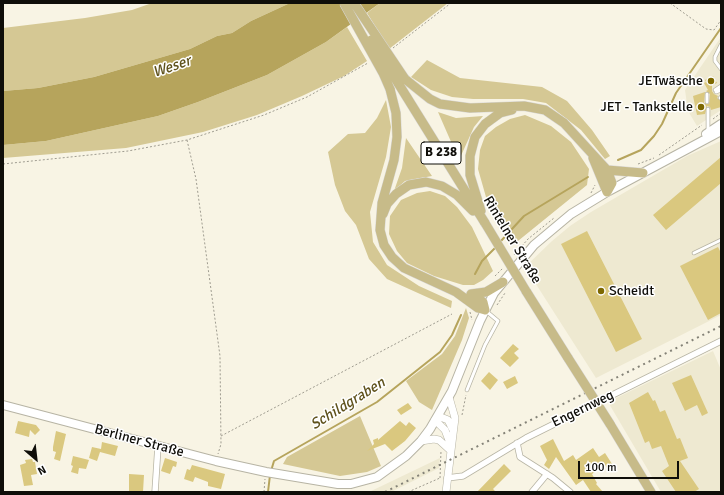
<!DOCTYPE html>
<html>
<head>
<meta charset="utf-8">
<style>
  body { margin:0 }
  #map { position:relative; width:724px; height:495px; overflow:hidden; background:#f8f4e4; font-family:Signika,sans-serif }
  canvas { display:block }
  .frame { position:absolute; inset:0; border:4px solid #0f0e09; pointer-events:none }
  .north { position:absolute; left:16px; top:439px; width:40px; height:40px; -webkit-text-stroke:3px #fff; paint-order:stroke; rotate:152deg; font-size:11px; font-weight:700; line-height:16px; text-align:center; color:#0f0e09 }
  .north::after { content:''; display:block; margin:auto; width:14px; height:18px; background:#0f0e09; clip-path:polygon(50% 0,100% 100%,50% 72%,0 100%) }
  .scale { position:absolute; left:578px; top:461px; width:101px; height:18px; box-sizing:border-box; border:2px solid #0f0e09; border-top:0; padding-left:5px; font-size:12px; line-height:14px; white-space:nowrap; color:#0f0e09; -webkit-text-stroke:3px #fff; paint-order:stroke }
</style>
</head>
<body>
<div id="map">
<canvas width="724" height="495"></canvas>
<div class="frame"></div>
<div class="north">N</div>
<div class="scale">100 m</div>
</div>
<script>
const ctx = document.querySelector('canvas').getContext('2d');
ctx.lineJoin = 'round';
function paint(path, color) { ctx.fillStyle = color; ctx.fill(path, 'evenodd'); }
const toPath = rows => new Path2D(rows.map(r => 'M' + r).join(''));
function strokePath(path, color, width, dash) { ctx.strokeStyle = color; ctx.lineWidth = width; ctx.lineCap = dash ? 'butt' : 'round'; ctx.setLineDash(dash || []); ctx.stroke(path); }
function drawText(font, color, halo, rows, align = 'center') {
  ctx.font = font + ' Signika,sans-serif'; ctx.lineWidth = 3; ctx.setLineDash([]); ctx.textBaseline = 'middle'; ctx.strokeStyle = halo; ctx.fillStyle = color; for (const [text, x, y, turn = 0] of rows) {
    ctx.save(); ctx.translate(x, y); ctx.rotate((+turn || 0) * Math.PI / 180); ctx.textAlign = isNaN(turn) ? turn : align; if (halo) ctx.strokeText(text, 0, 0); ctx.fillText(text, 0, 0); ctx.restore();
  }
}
paint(toPath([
  [721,37,721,110,697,126,688,111,685,90],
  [721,141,721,315,596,378,525,267,552,241,570,226,591,212,687,156],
  [713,351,721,370,721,492,661,492,608,402],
  [440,458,439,468,391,492,369,492]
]), '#eee9d1');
paint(toPath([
  [152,3,290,3,251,21,232,33,217,36,190,49,94,77,38,88,3,91,3,28,85,18,132,10],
  [380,3,448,3,389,49,367,13],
  [347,27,367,61,344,76,302,96,257,115,203,132,126,148,3,158,3,145,46,141,158,116,198,102,267,75,326,42],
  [427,60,460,78,542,87,567,101,592,130,610,156,605,159,581,130,546,103,523,99,473,99,452,97,431,90,411,77],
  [386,100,391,127,386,157,370,212,373,242,387,265,419,286,452,301,451,308,387,279,369,259,356,225,345,211,335,185,328,152,348,134,365,133,377,118],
  [438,112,456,118,483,116,474,127,459,160],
  [525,115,551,126,571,142,589,169,587,185,513,245,500,227,486,197,478,169,480,150,485,136,496,127,510,119],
  [406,138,432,176,405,181,394,191,402,168],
  [430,191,445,196,457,207,472,227,493,271,483,280,474,285,463,285,434,276,407,263,397,251,389,234,390,216,401,200,417,193],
  [466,308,469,318,462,340,432,410,419,402,406,381,442,354,455,336],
  [360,416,381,466,367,472,340,476,283,464,287,457]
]), '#d5c894');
paint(toPath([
  [290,3,380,3,326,42,267,75,198,102,158,116,46,141,3,145,3,91,38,88,94,77,190,49,217,36,232,33,251,21]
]), '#b6a45c');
strokePath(toPath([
  [618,160,641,150,654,136,662,124,676,93,721,28],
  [500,242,524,216,588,177],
  [475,274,482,261,496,247],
  [271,471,274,461,377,402,440,352,452,335,461,315],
  [268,492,270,475]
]), '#b6a45c', 2);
paint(toPath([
  [713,76,717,83,712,85,712,91,714,94,718,96,717,98,721,101,721,107,711,110,710,107,707,106,705,114,697,115,693,96,705,92,704,103,709,104,710,94,706,91,708,90,704,83,706,82,705,80],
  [721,157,721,183,666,230,653,215],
  [587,231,642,339,616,352,561,244],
  [718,247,721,253,721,313,708,320,680,266],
  [513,344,519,349,514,353,519,358,510,367,500,358],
  [489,372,498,380,490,390,481,381],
  [691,375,708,413,702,416,697,405,685,411,672,383],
  [515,376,518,383,507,389,503,382],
  [648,392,653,401,655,400,660,412,665,410,677,439,680,438,688,458,680,461,699,489,694,492,676,492,662,471,669,466,661,446,652,449,649,441,645,443,629,403],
  [408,403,412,408,401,415,397,410],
  [18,421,36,425,40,430,35,435,30,430,29,437,15,433],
  [400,421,406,426,409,422,416,428,405,441,392,451,385,444,367,451,374,444,373,440,378,438,378,440],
  [56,431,66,434,60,461,54,459,56,452,53,451,53,447],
  [553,439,564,461,573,455,576,460,593,448,599,457,605,453,614,467,609,471,605,465,592,474,597,483,596,484,603,492,591,492,583,480,576,485,556,457,549,469,544,465,547,460,540,446],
  [102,442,118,446,115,456,100,452,97,461,89,458,92,447,101,449],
  [73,456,89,460,86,469,79,468,78,474,71,472,73,466,71,465],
  [165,458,177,462,176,467,173,466,170,474,161,471],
  [32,459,33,462,35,462,37,474,31,475,33,485,24,486,20,465,26,463,25,460],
  [504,464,511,471,493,489,496,492,477,492],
  [192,465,225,474,221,489,208,486,208,482,195,477,193,482,184,479,187,469,190,470],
  [129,474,144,475,143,492,129,492]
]), '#dac87f');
const service = toPath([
  [721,45,715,57,715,61,721,69],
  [715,90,721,86],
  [716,92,721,90],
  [720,98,721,97],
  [707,102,707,94],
  [708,132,708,109],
  [694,253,721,240],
  [467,390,485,345,498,321,486,311]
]);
const minor = toPath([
  [517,443,520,457,553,478,570,492],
  [447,478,463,476,526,438,721,341],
  [155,492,158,446],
  [532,492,547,474]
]);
const tertiary = toPath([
  [438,416,448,420,453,430],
  [435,420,445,430,450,443],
  [421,441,434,439,439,440,450,450],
  [446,492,455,418,449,397]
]);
const secondary = toPath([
  [706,134,721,124],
  [3,405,216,461,266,472,338,484,351,484,377,477,406,456,421,441,430,429,452,391,480,321,494,293,534,245,571,214,607,192,721,131]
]);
const primary = toPath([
  [405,79,430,99,440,104,470,108,524,106,545,110,564,123,607,170,643,173],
  [398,83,485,223],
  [390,89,396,113,397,137,394,160,382,203,380,230,384,245,392,257,404,268,456,292,478,308,485,310,483,302,473,295],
  [593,158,607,192,612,183,607,170],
  [481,211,470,175,470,156,475,137,485,124,500,113,512,110],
  [383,214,387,204,396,194,409,185,426,182,442,186,457,195,473,211],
  [526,291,568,358],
  [471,294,486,292,503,282],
  [610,424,651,492]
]);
strokePath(service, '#b7b4a4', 4.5);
strokePath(minor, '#b7b4a4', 7);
strokePath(tertiary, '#b7b4a4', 8);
strokePath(secondary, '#b7b4a4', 10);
strokePath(primary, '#d9d8d8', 10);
strokePath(toPath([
  [670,3,706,29,714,30,721,20],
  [393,48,451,3],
  [713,119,721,113],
  [187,140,196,179,220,356,221,444,218,454],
  [659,155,702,125],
  [3,164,128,151,187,140,264,115,307,97,368,63],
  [638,164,654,158],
  [591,193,595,185],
  [514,255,528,239,554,218],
  [495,276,503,268],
  [497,305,505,293],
  [470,312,472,320],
  [462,415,466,395],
  [221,436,452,314],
  [440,478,441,451],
  [264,492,265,479],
  [408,492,440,478]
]), '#9e9b8f', 1, [2, 2]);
strokePath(service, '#fff', 3);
strokePath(minor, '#fff', 5.5);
strokePath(tertiary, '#fff', 7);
strokePath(secondary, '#fff', 8);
strokePath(primary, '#c7bb89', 9);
strokePath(toPath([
  [385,492,721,326]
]), '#848277', 2, [2, 4]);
const primaryBridge = toPath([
  [344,3,383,73,390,89],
  [354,3,405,79],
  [371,40,398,83],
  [485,223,526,291],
  [568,358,610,424]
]);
strokePath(primaryBridge, '#d9d8d8', 10, []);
strokePath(primaryBridge, '#c7bb89', 9);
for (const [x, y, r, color] of [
  [711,81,4,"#7d6800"],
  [701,107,4,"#7d6800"],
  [601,291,4,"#7d6800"]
]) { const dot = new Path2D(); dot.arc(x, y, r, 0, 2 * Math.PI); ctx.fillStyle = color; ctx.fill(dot); strokePath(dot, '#fff', 1.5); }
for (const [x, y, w] of [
  [441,153,40]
]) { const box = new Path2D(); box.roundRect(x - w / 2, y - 11, w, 22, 3); ctx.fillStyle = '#fff'; ctx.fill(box); strokePath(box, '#0f0e09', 1); }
drawText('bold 13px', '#0f0e09', null, [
  ["B 238",441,153]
]);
drawText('14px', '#0f0e09', '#fff', [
  ["JETwäsche",703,81],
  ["JET - Tankstelle",693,107],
  ["Scheidt",609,291,"left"]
], 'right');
drawText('14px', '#0f0e09', '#fff', [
  ["Rintelner Straße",512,240,59],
  ["Engernweg",583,409,-26],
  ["Berliner Straße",139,441,15]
]);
drawText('italic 15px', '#5f521c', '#fff', [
  ["Weser",172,67,-19],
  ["Schildgraben",348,404,-32]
]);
</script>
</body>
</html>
